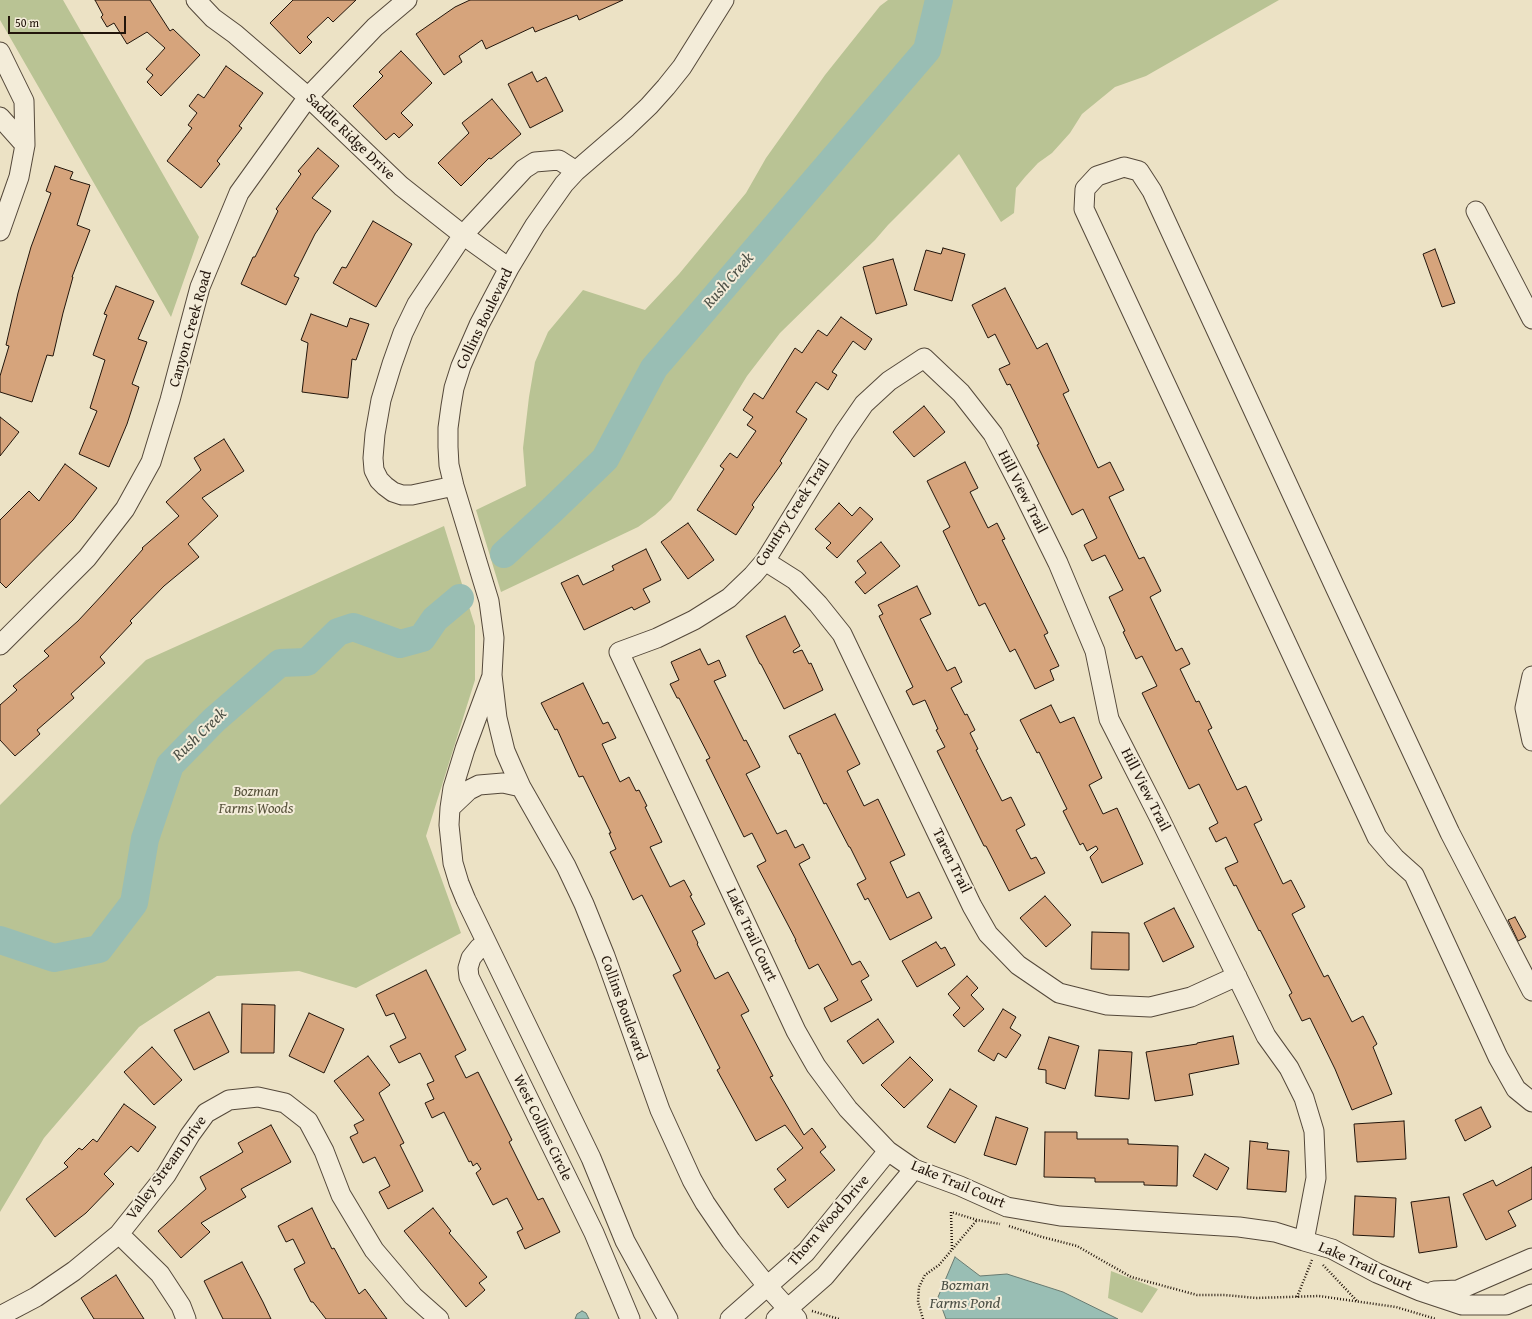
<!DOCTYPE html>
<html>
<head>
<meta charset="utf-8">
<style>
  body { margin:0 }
  #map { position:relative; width:1532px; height:1319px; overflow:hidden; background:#ece2c5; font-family:"Gentium Book Plus",serif }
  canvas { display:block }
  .scale { position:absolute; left:8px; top:16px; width:118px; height:18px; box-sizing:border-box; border:2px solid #22150b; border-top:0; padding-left:5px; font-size:12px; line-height:14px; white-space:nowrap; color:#22150b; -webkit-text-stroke:3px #f3ecd9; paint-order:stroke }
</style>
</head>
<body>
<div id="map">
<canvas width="1532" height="1319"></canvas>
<div class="scale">50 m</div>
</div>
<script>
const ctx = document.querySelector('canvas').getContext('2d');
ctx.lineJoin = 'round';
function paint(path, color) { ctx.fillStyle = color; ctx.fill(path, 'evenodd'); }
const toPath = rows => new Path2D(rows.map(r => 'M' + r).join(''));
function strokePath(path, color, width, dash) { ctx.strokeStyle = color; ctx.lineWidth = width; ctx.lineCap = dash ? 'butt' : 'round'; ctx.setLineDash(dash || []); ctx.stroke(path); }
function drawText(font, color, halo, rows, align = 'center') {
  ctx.font = font + ' "Gentium Book Plus",serif'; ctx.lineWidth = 4; ctx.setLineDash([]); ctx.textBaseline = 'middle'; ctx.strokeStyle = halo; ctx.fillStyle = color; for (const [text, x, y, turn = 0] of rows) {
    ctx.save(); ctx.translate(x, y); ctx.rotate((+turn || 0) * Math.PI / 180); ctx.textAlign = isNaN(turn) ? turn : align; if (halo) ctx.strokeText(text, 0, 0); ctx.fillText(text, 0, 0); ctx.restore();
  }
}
paint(toPath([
  [0,0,63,0,199,237,171,317,0,20],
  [888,0,1279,0,1146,76,1115,87,1082,114,1070,133,1052,153,1038,163,1025,177,1016,188,1014,213,1001,222,959,154,888,225,875,240,780,333,747,376,671,500,655,515,638,527,501,592,476,510,526,486,523,448,529,397,535,362,548,332,583,290,645,310,679,274,746,193,766,158,825,75,880,6],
  [444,526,475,626,475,680,426,836,461,933,356,988,299,971,217,976,139,1027,44,1138,0,1212,0,805,146,660],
  [1111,1271,1158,1289,1142,1313,1108,1298]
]), '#b9c394');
const water = toPath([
  [955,1257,980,1276,1007,1274,1063,1292,1118,1319,946,1319,938,1297,955,1257],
  [582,1311,586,1313,589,1319,575,1319,577,1314,582,1311]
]);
paint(water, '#99beb4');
strokePath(water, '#697a70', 1);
strokePath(toPath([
  [504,554,553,509,605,459,654,368,927,50,939,0],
  [0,940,54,958,99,949,134,903,145,839,170,765,214,720,280,663,307,662,338,632,353,627,400,644,422,638,435,619,460,598]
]), '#99beb4', 28);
const building = toPath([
  [95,0,150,0,170,31,173,29,200,55,161,96,147,82,153,75,146,69,165,48,147,32,127,44,114,23,107,27,101,17,103,15,95,0],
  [293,0,356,0,333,22,328,17,307,37,312,42,300,54,270,23,293,0],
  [470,0,623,0,579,20,577,15,535,32,533,27,486,49,482,40,459,56,462,62,444,75,416,34,455,7,470,0],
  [401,51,432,83,401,113,413,125,399,138,394,133,386,140,353,106,383,76,379,72,401,51],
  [226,66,263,93,239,126,242,128,217,161,220,164,201,188,167,161,192,128,188,125,197,113,189,106,198,94,204,98,226,66],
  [532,72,537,82,546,77,563,111,530,128,508,84,532,72],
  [492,99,521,134,491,159,489,158,461,186,438,163,469,133,462,123,492,99],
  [318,148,339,166,312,198,331,211,315,234,294,276,299,278,286,305,241,284,253,257,255,257,278,211,276,209,301,174,298,171,318,148],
  [55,166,73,172,70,179,90,185,77,225,90,230,72,277,73,277,63,313,53,356,47,355,32,402,0,392,0,376,9,346,6,345,18,293,31,247,51,193,46,191,55,166],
  [373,221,412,244,376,307,333,283,342,267,346,268,373,221],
  [943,248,965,254,952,301,914,290,926,250,941,254,943,248],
  [1435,249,1455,303,1442,307,1423,254,1435,249],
  [893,259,907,305,876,314,863,267,893,259],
  [116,286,154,301,138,339,147,342,132,384,139,387,127,424,109,467,79,454,97,411,90,408,105,360,93,355,107,315,104,314,116,286],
  [1005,288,1037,349,1047,343,1069,391,1063,394,1098,468,1110,462,1124,490,1109,497,1139,559,1144,557,1161,591,1150,597,1176,651,1182,648,1190,664,1180,669,1196,702,1199,701,1212,728,1208,730,1237,790,1246,786,1262,820,1254,824,1283,884,1291,880,1305,907,1292,914,1324,977,1328,975,1352,1022,1363,1016,1377,1044,1373,1047,1392,1094,1352,1110,1335,1069,1310,1018,1302,1021,1289,995,1292,993,1260,930,1259,931,1236,885,1234,886,1225,868,1238,862,1226,837,1216,842,1209,828,1218,823,1199,784,1189,789,1142,693,1157,686,1142,656,1136,659,1123,632,1125,631,1109,597,1123,590,1105,555,1092,561,1084,545,1097,538,1083,509,1072,515,1037,445,1039,444,1010,384,1007,385,999,369,1010,364,995,334,988,338,972,305,1005,288],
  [311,314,347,327,350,318,369,324,356,360,352,359,348,398,302,392,308,343,301,340,311,314],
  [841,317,872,339,865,350,853,341,832,372,837,375,828,390,816,382,796,412,807,419,780,461,782,463,752,505,754,507,736,535,697,510,724,469,720,466,730,453,737,458,756,431,747,425,753,417,743,410,754,393,763,399,795,348,802,353,818,330,827,336,841,317],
  [924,406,945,432,914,457,893,432,924,406],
  [0,417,19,432,0,456,0,417],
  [224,439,244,471,202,498,218,516,188,544,199,557,164,586,130,621,132,623,100,657,105,663,71,694,74,698,37,730,40,734,15,756,0,740,0,705,17,690,13,686,49,656,44,651,78,621,104,593,143,549,142,548,179,516,166,502,201,470,194,458,224,439],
  [965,462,978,488,970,492,988,528,997,523,1005,539,1002,540,1048,633,1044,635,1059,666,1050,670,1054,680,1035,689,1015,649,1010,652,985,603,979,606,943,531,950,527,927,481,965,462],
  [65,464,97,488,73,520,6,588,0,582,0,520,29,491,39,501,65,464],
  [839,503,852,516,860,507,873,519,837,558,826,548,831,543,815,529,839,503],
  [688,523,714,560,688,579,661,542,688,523],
  [881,542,900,566,865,594,855,582,866,573,857,561,881,542],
  [646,549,661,580,643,589,650,602,634,610,632,607,584,630,561,583,578,575,583,585,614,570,612,566,646,549],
  [917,586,931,614,920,619,947,671,955,667,962,682,951,688,965,715,967,714,975,730,970,733,978,749,976,750,1002,801,1011,797,1025,825,1016,830,1031,859,1036,857,1045,873,1009,891,986,846,984,846,937,751,945,747,936,730,938,729,925,700,913,705,906,691,913,687,879,616,883,614,878,605,917,586],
  [785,616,800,646,793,651,794,653,802,650,809,664,811,663,823,690,784,709,761,664,760,664,746,636,785,616],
  [700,649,708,665,719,660,726,676,714,681,744,741,746,740,760,767,746,774,777,834,786,830,795,848,803,844,810,858,799,864,852,965,860,961,869,976,861,981,872,1000,831,1022,824,1008,838,1000,818,964,809,969,795,940,796,940,757,866,766,861,752,833,744,837,706,760,710,758,679,698,677,698,670,684,679,680,671,662,700,649],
  [583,683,603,724,608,722,616,738,602,744,620,782,629,777,636,791,639,790,647,806,645,807,662,842,650,847,670,887,684,880,692,895,690,896,705,924,692,931,698,943,697,944,715,979,728,972,749,1011,741,1015,773,1076,770,1077,804,1135,812,1128,826,1147,820,1152,835,1170,788,1208,774,1189,786,1180,777,1169,803,1148,785,1125,756,1141,717,1070,720,1068,673,975,681,971,642,895,633,900,610,852,616,849,609,833,611,833,583,776,579,777,557,729,555,730,541,703,583,683],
  [1051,705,1060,723,1074,717,1102,778,1089,785,1103,814,1117,808,1143,864,1102,883,1090,857,1098,849,1096,846,1087,851,1083,843,1080,845,1063,811,1067,809,1039,752,1037,753,1020,720,1051,705],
  [835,714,860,764,847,771,864,806,878,799,905,855,890,862,907,898,919,892,932,918,890,940,868,898,865,900,857,884,866,879,850,847,849,847,826,803,824,804,800,753,798,754,789,736,835,714],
  [1045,896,1071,925,1046,947,1020,918,1045,896],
  [1174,908,1194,947,1163,962,1144,923,1174,908],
  [1515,917,1526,937,1518,941,1508,920,1515,917],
  [1092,932,1129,933,1129,970,1091,969,1092,932],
  [936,942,941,949,945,947,955,965,917,987,902,961,936,942],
  [426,970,466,1050,455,1056,466,1078,478,1072,512,1140,509,1142,538,1200,543,1198,560,1232,525,1249,517,1232,523,1229,507,1198,493,1205,476,1173,481,1169,477,1163,473,1166,471,1161,469,1162,444,1112,432,1118,425,1103,434,1099,427,1084,434,1081,420,1053,399,1063,390,1046,406,1038,394,1013,386,1016,376,995,426,970],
  [967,976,978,988,971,995,984,1009,964,1027,953,1015,960,1008,948,994,967,976],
  [242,1004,275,1005,274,1053,241,1053,242,1004],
  [1003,1009,1016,1017,1010,1028,1021,1035,1006,1058,998,1053,994,1061,978,1051,1003,1009],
  [209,1012,229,1052,194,1070,174,1030,209,1012],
  [309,1013,344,1029,324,1073,289,1056,309,1013],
  [878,1019,894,1042,863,1064,847,1041,878,1019],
  [1233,1036,1239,1064,1189,1074,1193,1095,1155,1101,1146,1052,1197,1044,1197,1043,1233,1036],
  [1049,1037,1079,1046,1065,1089,1046,1083,1046,1070,1038,1069,1049,1037],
  [152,1047,182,1080,154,1105,124,1072,152,1047],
  [1099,1050,1132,1052,1129,1099,1095,1096,1099,1050],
  [368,1056,390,1085,379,1093,404,1143,400,1145,423,1191,388,1209,379,1192,390,1186,375,1157,363,1163,350,1137,358,1133,354,1125,364,1120,334,1081,368,1056],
  [910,1057,933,1080,904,1108,881,1085,910,1057],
  [950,1089,977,1106,955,1143,927,1127,950,1089],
  [124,1104,156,1127,138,1152,131,1146,104,1174,114,1184,86,1213,55,1237,26,1199,68,1167,64,1163,79,1148,82,1150,93,1139,97,1142,124,1104],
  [1481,1107,1491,1127,1465,1141,1455,1120,1481,1107],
  [996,1117,1028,1128,1016,1165,984,1155,996,1117],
  [1404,1121,1406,1159,1357,1162,1354,1124,1404,1121],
  [271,1125,291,1162,241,1189,246,1197,201,1223,210,1232,181,1258,158,1231,206,1189,200,1177,243,1152,238,1143,271,1125],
  [1045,1132,1077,1132,1077,1139,1128,1139,1128,1144,1178,1146,1177,1186,1144,1185,1144,1182,1095,1182,1095,1178,1044,1177,1045,1132],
  [1250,1141,1268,1143,1267,1149,1289,1151,1286,1192,1247,1189,1250,1141],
  [1205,1154,1229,1168,1217,1190,1193,1176,1205,1154],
  [1532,1167,1532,1199,1508,1211,1516,1226,1486,1240,1463,1194,1493,1180,1496,1186,1532,1167],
  [1355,1196,1396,1198,1394,1237,1353,1235,1355,1196],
  [1449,1197,1457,1247,1419,1253,1411,1202,1449,1197],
  [312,1208,332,1249,334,1248,359,1294,365,1289,387,1319,326,1319,313,1302,311,1302,294,1269,305,1263,293,1239,286,1242,278,1226,312,1208],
  [433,1208,451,1231,449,1233,487,1277,479,1283,485,1290,466,1307,404,1231,433,1208],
  [242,1262,263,1302,271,1319,223,1319,204,1281,242,1262],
  [116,1275,144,1319,94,1319,81,1298,116,1275]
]);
paint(building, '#d6a47c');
strokePath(building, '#22150b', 1);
const minor = toPath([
  [196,0,213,18,235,34,308,97,401,186,463,235,509,268],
  [724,0,682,67,666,87,649,106,627,127,576,171,564,184,535,225,509,268,479,325,461,366,454,388,451,406,448,428,448,447,449,465,454,486,489,601,494,638,492,675,497,718,505,751,512,767,521,787,566,866,584,904,605,956,660,1110,692,1180,705,1203,731,1241,768,1287,797,1319],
  [0,52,24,101,25,145,19,177,0,231],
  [0,117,25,145],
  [1476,211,1532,319],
  [454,486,412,495,402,495,393,492,385,486,379,480,374,470,373,458,375,434,381,400,392,364,403,333,417,304,463,235,524,169,535,162,559,160,576,171],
  [765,561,795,580,818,604,842,634,972,906,988,934,1018,965,1059,993,1107,1005,1150,1007,1191,997,1237,976],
  [0,645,87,558,125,509,151,462,170,400,200,287,239,193,308,97,375,27,407,0],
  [492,676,465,749,453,788,450,808,449,825,453,863,459,883,466,900,591,1158,625,1241,668,1319],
  [1532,676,1525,708,1532,741],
  [450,808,469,790,479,785,503,783,521,787],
  [486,943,479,948,471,958,468,968,469,977,594,1233,630,1319],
  [1532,991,1450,833,1335,587,1152,191,1139,171,1124,167,1097,176,1085,189,1084,209,1377,837,1395,858,1414,875,1498,1057,1516,1089,1532,1102],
  [119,1234,160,1274,181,1306,186,1319],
  [1304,1241,1316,1178,1314,1131,1304,1098,1289,1068,1266,1036,1158,815,1109,719,1095,651,1058,563,1020,486,993,434,961,393,924,358,889,381,864,404,844,433,765,561,753,575,729,598,694,620,657,638,619,652,796,1031,816,1066,848,1109,888,1151,914,1169,960,1186,1007,1207,1060,1216,1239,1227,1275,1232,1304,1241,1332,1249,1377,1273,1420,1291,1462,1305,1506,1305,1532,1294],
  [1434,1291,1458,1290,1532,1258],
  [0,1316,36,1297,74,1271,119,1234,166,1175,190,1135,206,1113,229,1100,258,1097,285,1103,308,1121,324,1151,341,1195,374,1250,413,1296,439,1319],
  [730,1319,806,1252,888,1151],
  [776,1319,825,1276,914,1169]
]);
strokePath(minor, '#54483a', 21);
strokePath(toPath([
  [1009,1226,1042,1237,1077,1246,1131,1277,1197,1295,1225,1295,1256,1298,1319,1296,1396,1307,1436,1319],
  [952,1249,951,1212,977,1220,1000,1224],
  [1323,1265,1358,1302],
  [1297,1297,1312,1260],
  [812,1311,839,1319],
  [923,1319,918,1302,919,1287,925,1275,939,1265,977,1220]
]), '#22150b', 2.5, [1, 2]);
strokePath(minor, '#f3ecd9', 19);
drawText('15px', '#22150b', '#f3ecd9', [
  ["Saddle Ridge Drive",350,137,44],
  ["Collins Boulevard",485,319,-64],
  ["Canyon Creek Road",191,329,-74],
  ["Hill View Trail",1022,492,63],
  ["Country Creek Trail",793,513,-57],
  ["Hill View Trail",1145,790,63],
  ["Taren Trail",951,861,64],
  ["Lake Trail Court",751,935,65],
  ["Collins Boulevard",623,1008,70],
  ["West Collins Circle",542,1128,64],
  ["Valley Stream Drive",167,1168,-54],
  ["Lake Trail Court",958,1185,23],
  ["Thorn Wood Drive",829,1221,-49],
  ["Lake Trail Court",1365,1267,24]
]);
drawText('italic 15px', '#57523b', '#f3ecd9', [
  ["Bozman",256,792],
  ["Farms Woods",256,809]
]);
drawText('italic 16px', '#4c5046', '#f3ecd9', [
  ["Rush Creek",729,281,-49],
  ["Rush Creek",200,735,-44],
  ["Bozman",965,1286],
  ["Farms Pond",965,1304]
]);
</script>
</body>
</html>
